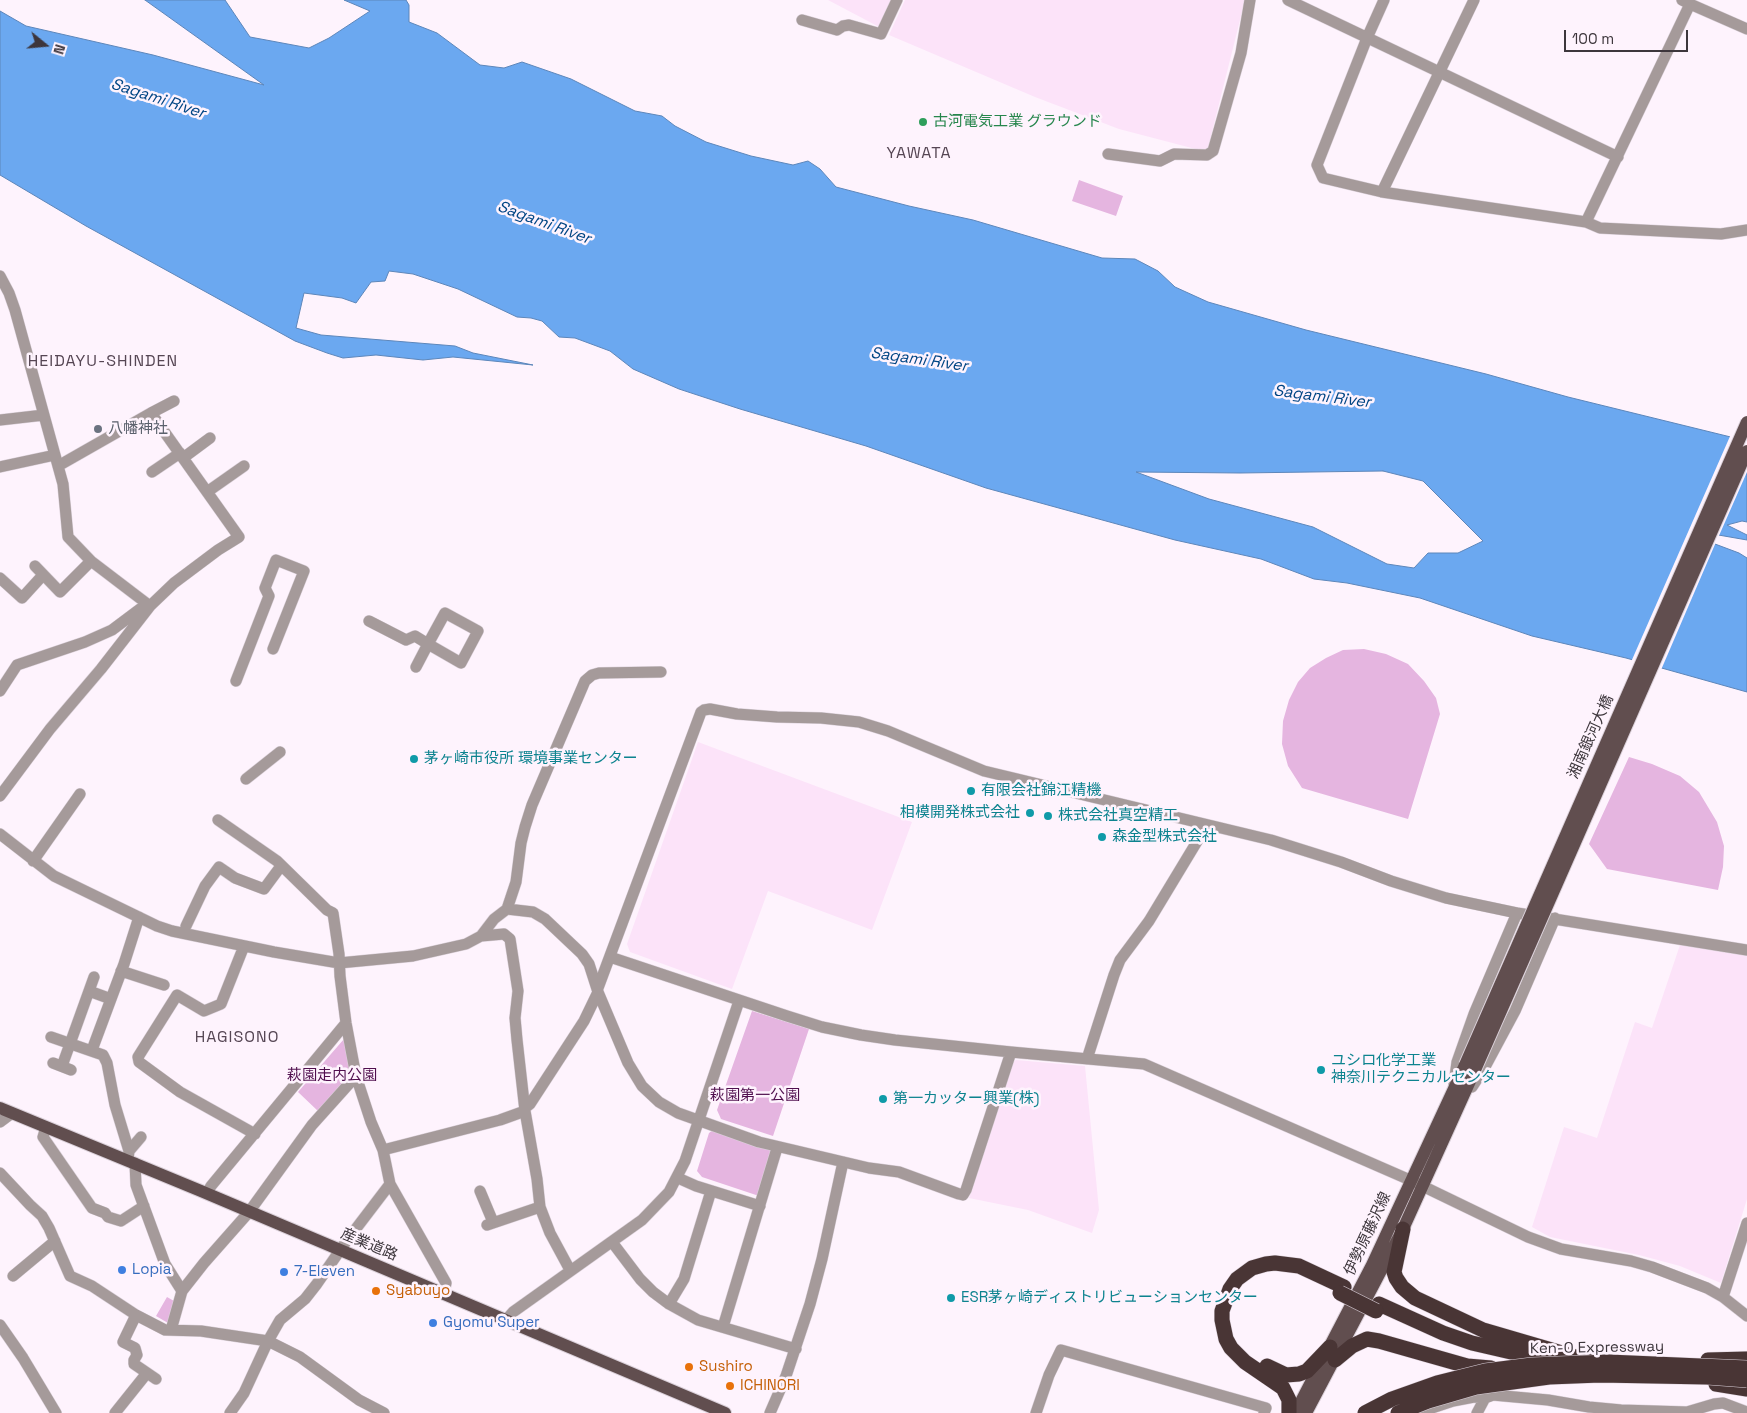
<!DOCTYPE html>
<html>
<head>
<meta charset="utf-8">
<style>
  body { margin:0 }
  #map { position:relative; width:1747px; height:1413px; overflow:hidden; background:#fef3fd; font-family:"Space Grotesk",sans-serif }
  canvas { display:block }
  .north { position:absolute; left:20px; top:20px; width:50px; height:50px; -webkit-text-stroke:4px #fef3fd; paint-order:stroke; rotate:107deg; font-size:14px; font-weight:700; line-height:20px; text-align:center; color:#3d363c }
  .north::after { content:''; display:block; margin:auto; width:18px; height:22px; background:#3d363c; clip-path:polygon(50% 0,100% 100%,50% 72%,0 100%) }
  .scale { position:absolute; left:1564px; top:30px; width:124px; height:22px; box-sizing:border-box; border:2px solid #3d363c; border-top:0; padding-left:6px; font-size:15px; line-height:18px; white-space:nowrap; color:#3d363c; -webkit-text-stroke:4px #fef3fd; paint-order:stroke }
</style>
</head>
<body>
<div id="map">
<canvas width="1747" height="1413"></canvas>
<div class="north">N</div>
<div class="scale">100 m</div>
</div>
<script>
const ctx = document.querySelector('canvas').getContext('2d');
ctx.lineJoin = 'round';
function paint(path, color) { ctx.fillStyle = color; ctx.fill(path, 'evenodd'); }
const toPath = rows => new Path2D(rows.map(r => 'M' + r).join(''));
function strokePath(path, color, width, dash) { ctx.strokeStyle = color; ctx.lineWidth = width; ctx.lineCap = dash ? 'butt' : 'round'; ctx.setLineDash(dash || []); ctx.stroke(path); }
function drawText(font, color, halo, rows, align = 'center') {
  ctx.font = font + ' "Space Grotesk","Noto Sans JP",sans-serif'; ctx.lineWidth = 5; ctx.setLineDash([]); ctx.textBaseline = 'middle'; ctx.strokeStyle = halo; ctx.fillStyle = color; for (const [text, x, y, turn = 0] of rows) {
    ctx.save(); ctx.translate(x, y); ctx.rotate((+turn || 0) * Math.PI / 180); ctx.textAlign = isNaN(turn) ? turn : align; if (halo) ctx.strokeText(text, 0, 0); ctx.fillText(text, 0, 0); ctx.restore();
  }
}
paint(toPath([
  [828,0,894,0,881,28],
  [905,0,1245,0,1207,152,1119,129,1035,97,889,35],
  [698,742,912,822,872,930,768,891,732,989,630,952,627,944],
  [1681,942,1747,953,1747,1199,1721,1283,1680,1266,1639,1255,1550,1237,1532,1227,1564,1127,1597,1138,1635,1022,1652,1028],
  [1016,1060,1085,1066,1099,1210,1092,1233,1028,1210,969,1198,1013,1062]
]), '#fce3f9');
paint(toPath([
  [1079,180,1123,196,1116,216,1072,201],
  [1364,649,1386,654,1408,664,1424,681,1436,698,1440,714,1408,819,1302,788,1288,766,1282,744,1283,721,1289,700,1298,682,1310,668,1326,658,1343,650],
  [1629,757,1652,764,1680,776,1699,792,1717,822,1724,846,1723,867,1718,890,1607,869,1589,844],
  [752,1011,809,1029,773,1136,721,1119,717,1110],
  [344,1039,353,1071,319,1112,298,1092],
  [713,1130,775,1151,762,1197,702,1177,697,1171,709,1133],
  [167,1297,174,1301,168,1323,156,1316]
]), '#e5b5e0');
const water = toPath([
  [145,0,225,0,250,37,309,48,329,38,370,11,344,0,406,0,409,5,409,22,437,33,480,65,504,68,522,62,571,79,635,111,662,116,675,126,706,142,751,156,793,165,808,161,820,169,836,187,909,206,973,220,1102,258,1135,259,1158,271,1175,287,1208,302,1306,330,1486,374,1568,397,1747,441,1747,522,1742,521,1727,525,1747,535,1747,540,1707,533,1699,538,1739,553,1747,558,1747,692,1626,658,1532,636,1420,598,1347,583,1314,579,1261,559,1175,540,986,488,866,446,740,409,679,389,633,369,610,351,575,338,559,337,542,321,531,318,517,317,458,289,413,274,389,271,385,281,371,282,356,303,342,298,304,293,296,328,321,335,455,346,473,353,533,365,453,357,423,360,376,355,343,358,327,353,295,341,86,226,0,175,0,11,26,26,153,55,264,85,145,0],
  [1383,471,1423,481,1483,541,1458,553,1428,553,1414,568,1387,564,1313,527,1209,499,1136,472,1240,473,1383,471]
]);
paint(water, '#6ba8f0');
strokePath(water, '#5d86ba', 1);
paint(toPath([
  [1731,434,1747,438,1747,472,1718,538,1707,536,1705,537,1716,542,1661,670,1631,662]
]), '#fef3fd');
const minor = toPath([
  [1288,0,1618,157],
  [1384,0,1367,38,1317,165,1323,178,1382,192,1586,222,1600,228,1721,234,1747,230],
  [1690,4,1747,29],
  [802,20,837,30,843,26,849,25,881,34,897,0],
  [1108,154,1160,161,1174,154,1207,155,1213,151,1241,53,1250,0],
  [1382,192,1474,0],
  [1586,222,1690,4,1682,0],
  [0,276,9,293,15,310,58,466,63,484,68,537,91,561,150,606],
  [0,420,44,415],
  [183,458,210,438],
  [58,466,151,413],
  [0,467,55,455],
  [152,472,180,453],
  [207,492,244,466],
  [35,566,60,592,91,561],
  [0,578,22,598,43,575],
  [369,621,406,640,415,636,428,644,461,663,478,631,445,613,428,644,416,667],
  [236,681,269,596,265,588,276,560,304,571,273,649],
  [0,691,17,665,85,642,112,630,140,609,148,607],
  [246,779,280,752],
  [0,796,50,729,101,669,150,606,174,583,218,550,239,537,151,413,174,401],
  [218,820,277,861,327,910,333,913,339,954,340,976,346,1023,356,1076,371,1122,383,1150,390,1184,345,1243,316,1285,305,1299,280,1320,268,1341,300,1357,359,1400,384,1413],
  [0,834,54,876,157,926,172,931,274,952,339,963,413,956,466,944,481,936,494,919,507,909,533,912,545,919,582,954,589,964,598,992,628,1063,642,1086,659,1102,678,1113,759,1142,869,1168,899,1172,959,1194,963,1195,966,1190,1011,1052],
  [33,861,80,794],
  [507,909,516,882,521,843,525,827,532,805,585,681,592,675,599,673,661,672],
  [186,926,205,886,219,867,235,878,264,889,281,866],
  [481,936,504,934,510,939,518,991,515,1018,517,1040,525,1111,537,1179,540,1207,550,1233,570,1270],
  [244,946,221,1004,204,1011,177,995,138,1057,139,1062,180,1092,255,1134],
  [610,957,787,1016,822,1027,861,1035,895,1040,1011,1052,1144,1064,1410,1180,1528,1237,1561,1249,1631,1261,1652,1267,1707,1288,1723,1297,1747,1316],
  [121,971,164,985],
  [598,988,701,712,704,710,710,709,737,714,777,717,821,718,859,722,888,731,984,771,1271,840,1341,862,1391,881,1446,898,1517,913,1747,950],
  [89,991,111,999],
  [51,1037,103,1055,107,1063,115,1105,129,1151,128,1160],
  [92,1050,124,964,139,917],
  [1087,1059,1114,975,1120,960,1149,921,1207,825],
  [53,1063,71,1070],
  [62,1066,94,977],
  [1454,1084,1457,1062,1474,1014,1517,913],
  [1472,1087,1485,1067,1515,1011,1555,918],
  [525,1108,530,1104,584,1021,598,992],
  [0,1122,12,1113],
  [46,1127,43,1137,92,1208,105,1213,108,1217,121,1221,144,1206],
  [383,1150,500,1120,525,1111],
  [129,1151,141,1137],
  [135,1163,136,1185,165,1264,182,1291,171,1330],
  [0,1173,30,1205,42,1216,49,1228,70,1276,92,1286,136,1315,165,1330,201,1331,268,1341,244,1393,230,1413],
  [678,1178,696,1186,760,1206],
  [390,1184,446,1283,444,1294],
  [480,1191,493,1222],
  [207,1193,211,1186,346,1023],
  [487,1225,540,1207],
  [612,1242,640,1279,653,1292,669,1304,698,1320,796,1349],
  [13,1276,55,1241],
  [182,1291,204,1263,249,1212,312,1125,356,1076],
  [1723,1297,1747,1223],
  [669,1304,684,1279,711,1191],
  [136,1315,123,1342,135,1348,137,1355,134,1360,134,1364,156,1379],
  [506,1320,513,1312,642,1220,669,1192,685,1161,739,1001],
  [0,1325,23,1358,56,1413],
  [723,1327,777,1148],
  [115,1413,147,1373],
  [770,1413,786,1376,810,1304,822,1259,843,1162],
  [1036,1413,1049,1375,1061,1350,1266,1408,1264,1413],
  [1417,1413,1453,1401,1474,1397,1485,1398,1493,1395,1548,1400,1589,1407,1621,1410,1687,1412,1714,1404,1723,1403,1747,1412],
  [1477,1413,1485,1398]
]);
const major = toPath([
  [0,1108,201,1191,725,1413],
  [1295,1413,1372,1265,1465,1065],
  [1306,1413,1403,1229,1475,1070]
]);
const highway = toPath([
  [1403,1229,1394,1272,1396,1278,1402,1287,1415,1298,1483,1330,1589,1361],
  [1379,1304,1443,1333,1472,1343,1550,1361],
  [1335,1360,1352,1346,1367,1339,1379,1341,1467,1366,1491,1368],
  [1708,1360,1747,1359],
  [1267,1366,1286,1375,1299,1374,1307,1371,1330,1347],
  [1716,1384,1747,1389],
  [1289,1413,1289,1400,1283,1388,1245,1362,1231,1348,1226,1339,1222,1320,1222,1311,1230,1289,1237,1279,1252,1268,1266,1264,1275,1263,1299,1266,1344,1287]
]);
strokePath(minor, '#dbd1da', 12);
strokePath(major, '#dbd1da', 14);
strokePath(highway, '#dbd1da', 16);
strokePath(minor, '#a59a9a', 11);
strokePath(major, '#614e4f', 12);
strokePath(highway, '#493535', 15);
const majorBridge = toPath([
  [1465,1065,1747,422],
  [1475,1070,1747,451]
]);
const highwayBridge = toPath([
  [1340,1293,1376,1311],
  [1365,1413,1392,1399,1437,1383,1485,1371,1532,1365,1608,1362,1747,1368],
  [1398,1413,1428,1401,1476,1387,1549,1377,1600,1375,1707,1377,1747,1380]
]);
strokePath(majorBridge, '#dbd1da', 14, []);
strokePath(highwayBridge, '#dbd1da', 16, []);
strokePath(majorBridge, '#614e4f', 12);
strokePath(highwayBridge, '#493535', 15);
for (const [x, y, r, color] of [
  [923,122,5,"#2e9e5b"],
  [98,429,5,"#6b7280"],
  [414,759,5,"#0f9aa8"],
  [971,791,5,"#0f9aa8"],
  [1030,813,5,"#0f9aa8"],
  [1048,816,5,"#0f9aa8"],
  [1102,837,5,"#0f9aa8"],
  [1321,1070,5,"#0f9aa8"],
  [883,1099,5,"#0f9aa8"],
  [122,1270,5,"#3f7fe0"],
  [284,1272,5,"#3f7fe0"],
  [376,1291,5,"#e8710a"],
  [951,1298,5,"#0f9aa8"],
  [433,1323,5,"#3f7fe0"],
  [689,1367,5,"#e8710a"],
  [730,1386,5,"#e8710a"]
]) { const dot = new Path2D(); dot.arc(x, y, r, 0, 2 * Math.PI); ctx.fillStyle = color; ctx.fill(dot); strokePath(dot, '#fef3fd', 2); }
drawText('15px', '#27864d', '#fef3fd', [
  ["古河電気工業 グラウンド",933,122]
], 'left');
drawText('15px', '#5b616d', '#fef3fd', [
  ["八幡神社",108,429]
], 'left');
drawText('15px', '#3d363c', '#fef3fd', [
  ["湘南銀河大橋",1591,737,-66],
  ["伊勢原藤沢線",1368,1234,-65],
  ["産業道路",369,1245,23],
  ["Ken-O Expressway",1597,1348,-1]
]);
drawText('15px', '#0d838f', '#fef3fd', [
  ["茅ヶ崎市役所 環境事業センター",424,759],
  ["有限会社錦江精機",981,791],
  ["相模開発株式会社",1020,813,"right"],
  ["株式会社真空精工",1058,816],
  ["森金型株式会社",1112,837],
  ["ユシロ化学工業",1331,1061],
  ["神奈川テクニカルセンター",1331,1078],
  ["第一カッター興業(株)",893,1099],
  ["ESR茅ヶ崎ディストリビューションセンター",961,1298]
], 'left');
drawText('15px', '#500f4e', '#fef3fd', [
  ["萩園走内公園",332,1076],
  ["萩園第一公園",755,1096]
]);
drawText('15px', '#366cbe', '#fef3fd', [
  ["Lopia",132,1270],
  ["7-Eleven",294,1272],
  ["Gyomu Super",443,1323]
], 'left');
drawText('15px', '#c56008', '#fef3fd', [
  ["Syabuyo",386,1291],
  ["Sushiro",699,1367],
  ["ICHINORI",740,1386]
], 'left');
drawText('italic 16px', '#004584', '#fef3fd', [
  ["Sagami River",158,99,18],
  ["Sagami River",544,223,20],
  ["Sagami River",919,360,8],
  ["Sagami River",1322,397,7]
]);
ctx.letterSpacing = '1px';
drawText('16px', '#564654', '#fef3fd', [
  ["YAWATA",919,154],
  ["HEIDAYU-SHINDEN",103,362],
  ["HAGISONO",237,1038]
]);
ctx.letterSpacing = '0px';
</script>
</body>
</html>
